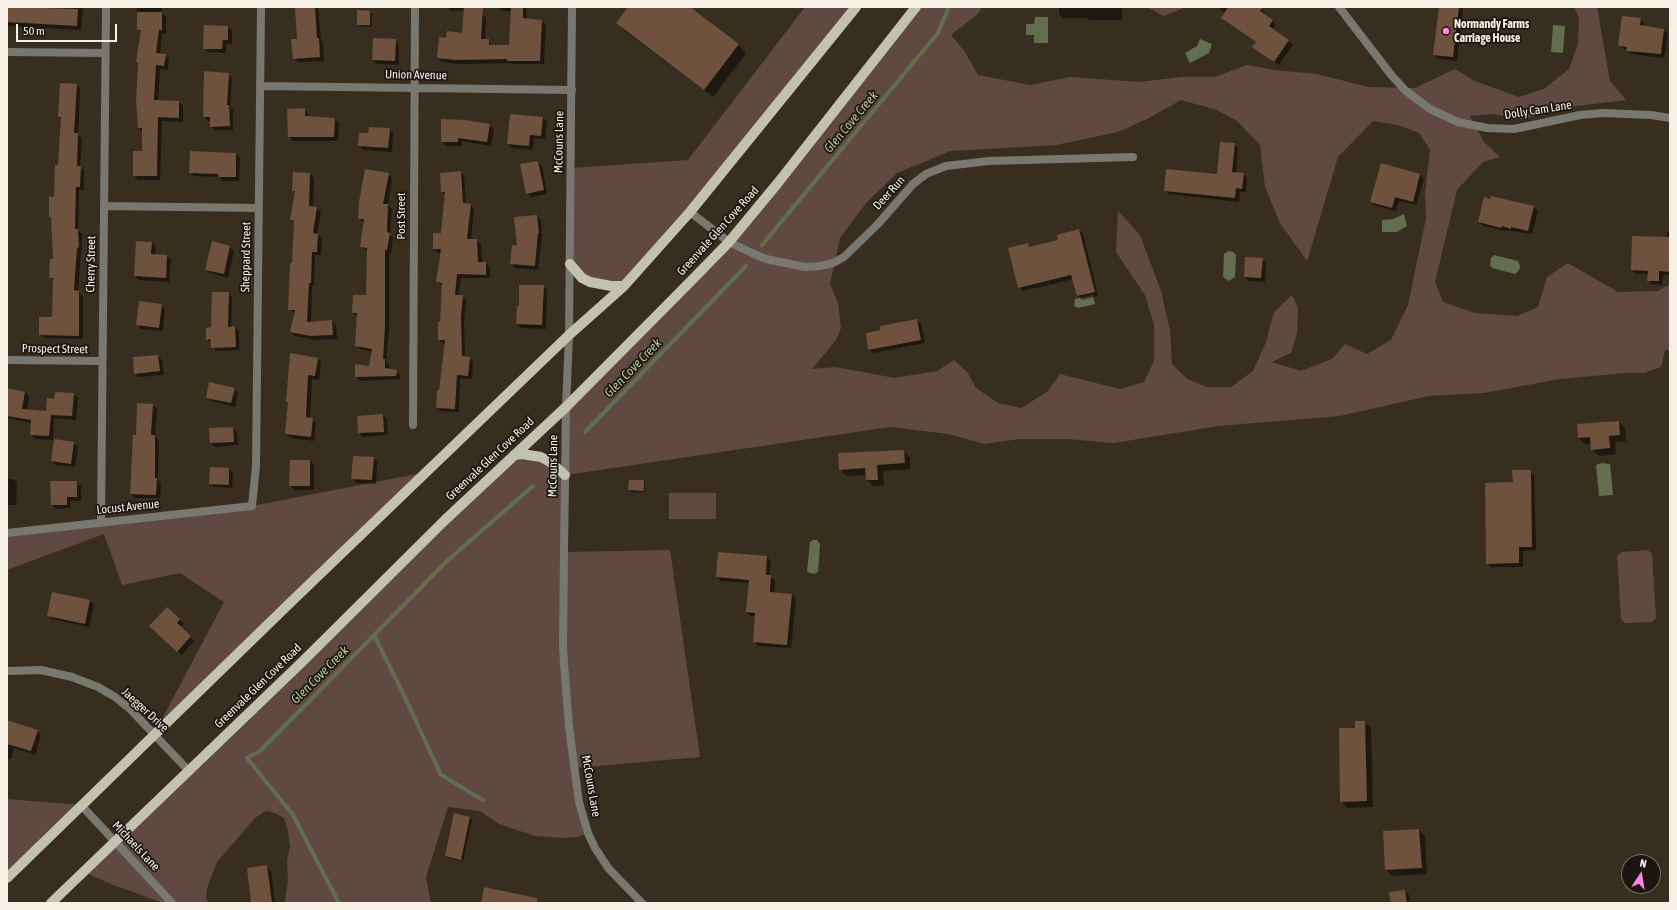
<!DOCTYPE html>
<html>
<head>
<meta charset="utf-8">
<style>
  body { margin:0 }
  #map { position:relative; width:1677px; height:910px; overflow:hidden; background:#372e1f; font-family:"Asap Condensed",sans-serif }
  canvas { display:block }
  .frame { position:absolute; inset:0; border:8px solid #f6f0e6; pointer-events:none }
  .north { position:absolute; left:1621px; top:854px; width:40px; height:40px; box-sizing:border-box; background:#1b1710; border:1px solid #736e66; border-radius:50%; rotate:12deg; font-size:11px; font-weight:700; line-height:16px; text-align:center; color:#f6f0e6 }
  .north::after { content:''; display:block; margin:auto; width:14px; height:18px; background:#fa87e6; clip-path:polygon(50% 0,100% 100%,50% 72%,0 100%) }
  .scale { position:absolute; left:16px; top:24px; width:101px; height:18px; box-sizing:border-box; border:2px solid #f6f0e6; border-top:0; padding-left:5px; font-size:12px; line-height:14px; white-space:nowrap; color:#f6f0e6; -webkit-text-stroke:3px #1b1710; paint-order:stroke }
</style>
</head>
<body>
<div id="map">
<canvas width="1677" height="910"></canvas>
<div class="frame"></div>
<div class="north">N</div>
<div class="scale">50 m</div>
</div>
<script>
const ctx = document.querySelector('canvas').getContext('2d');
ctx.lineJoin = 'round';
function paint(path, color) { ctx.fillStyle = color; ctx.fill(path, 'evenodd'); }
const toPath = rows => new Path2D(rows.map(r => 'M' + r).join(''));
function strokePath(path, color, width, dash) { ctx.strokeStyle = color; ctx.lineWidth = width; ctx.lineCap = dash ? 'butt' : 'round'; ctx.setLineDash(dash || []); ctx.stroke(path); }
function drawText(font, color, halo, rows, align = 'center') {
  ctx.font = font + ' "Asap Condensed",sans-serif'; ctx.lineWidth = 3.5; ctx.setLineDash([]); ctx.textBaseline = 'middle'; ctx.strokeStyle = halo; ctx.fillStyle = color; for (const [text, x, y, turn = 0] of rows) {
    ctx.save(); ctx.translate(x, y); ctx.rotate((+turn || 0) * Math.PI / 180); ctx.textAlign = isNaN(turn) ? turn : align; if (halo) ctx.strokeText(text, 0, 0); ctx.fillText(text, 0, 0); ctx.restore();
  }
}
paint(toPath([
  [805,7,856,7,624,286,608,284,570,268,571,168,688,160],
  [922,7,982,7,979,13,951,35,965,52,978,75,1030,85,1070,77,1139,82,1182,77,1215,77,1247,65,1274,70,1317,74,1369,87,1415,88,1455,69,1475,81,1519,97,1544,89,1569,69,1578,44,1579,18,1574,7,1597,7,1610,81,1626,100,1561,108,1542,115,1521,119,1493,114,1470,116,1484,142,1500,157,1483,162,1457,190,1435,282,1443,302,1475,313,1517,316,1538,307,1547,277,1568,263,1618,292,1658,291,1670,284,1670,351,1665,350,1661,367,1644,373,1625,373,1560,379,1484,393,1429,396,1340,416,1218,426,1114,443,1067,439,1019,439,985,444,948,434,890,427,566,475,564,552,670,550,700,757,575,768,588,833,578,837,562,838,535,836,499,824,480,811,448,807,426,877,431,903,285,903,288,880,287,860,290,847,288,831,284,818,275,813,266,811,255,818,217,862,208,885,206,895,208,903,163,903,111,884,84,872,514,455,532,455,565,475,566,407,760,209],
  [1181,100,1217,110,1237,121,1260,145,1265,187,1280,223,1307,261,1338,157,1373,121,1398,125,1419,133,1430,150,1425,192,1426,218,1408,305,1391,340,1367,354,1345,344,1332,359,1301,371,1272,362,1291,353,1297,333,1298,308,1292,295,1274,312,1266,342,1253,371,1231,387,1207,387,1187,379,1172,364,1170,330,1161,291,1140,235,1118,211,1116,252,1145,295,1154,325,1154,361,1144,382,1120,389,1060,374,1047,392,1021,408,998,403,976,388,968,373,954,360,937,371,895,378,835,367,812,369,836,340,841,328,838,303,830,284,840,238,866,203,897,173,950,151,1056,145,1118,132,1147,119],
  [1147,7,1184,7,1182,9,1164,16],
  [427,472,154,734,224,602,180,573,122,585,104,534,7,570,7,533,252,506],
  [669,493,716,493,716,519,669,519],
  [1648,550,1652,554,1656,618,1652,622,1625,623,1621,619,1617,556,1622,552],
  [7,799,81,805,7,878]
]), '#604942');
paint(toPath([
  [1035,17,1048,17,1048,43,1034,43,1034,35,1026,35,1026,24,1034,24],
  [1553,25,1565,26,1563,53,1551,52],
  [1200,39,1212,44,1209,53,1190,63,1185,53,1197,46],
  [1404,214,1407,226,1397,232,1382,232,1382,220,1393,219],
  [1228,251,1233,252,1236,255,1235,277,1229,281,1223,277,1224,254],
  [1494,255,1518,261,1520,266,1519,270,1515,274,1492,268,1490,265,1491,258],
  [1093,295,1095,304,1078,308,1074,306,1075,299],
  [1602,463,1610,464,1613,495,1599,496,1596,465],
  [813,540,817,540,820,544,818,572,814,574,807,572,810,542]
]), '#636e4e');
paint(toPath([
  [7,7,48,9,48,7,83,7,81,30,7,26],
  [137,7,162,7,162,13,166,17,166,34,162,34,160,54,165,55,169,59,168,70,160,69,158,102,179,102,183,106,183,122,162,121,160,180,138,180,134,176,143,152,143,132,139,128,141,33,138,29],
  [296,7,318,7,321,40,323,43,324,61,298,62,294,58,298,40],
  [447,7,468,7,468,10,451,11],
  [498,7,526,7,527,20,542,21,546,25,544,64,512,64,511,63,461,64,442,62,438,58,447,39,463,34,482,14,486,18,485,40,488,40,492,46,510,46,512,11,502,11],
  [629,7,689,7,738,44,746,53,713,97,625,31,617,23],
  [1059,7,1122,7,1122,20,1089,20,1087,18,1063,18,1059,14],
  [1218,7,1259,7,1265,13,1264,15,1276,24,1273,30,1293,44,1279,65,1253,47,1256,42,1226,22,1222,18,1225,13],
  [1440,7,1463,7,1457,61,1438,59,1434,55],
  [1551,7,1564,7,1563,8],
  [370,12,372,14,371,27,360,26,358,24],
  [1640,19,1644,23,1644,27,1664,30,1668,34,1664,58,1631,54,1619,45],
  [228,27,232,31,232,44,226,44,226,53,208,52,204,48],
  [395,40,399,45,399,65,377,64,373,60],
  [205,72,228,74,232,78,230,108,233,110,233,130,215,130,211,126,211,121,208,121,204,117],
  [76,85,80,89,78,135,82,138,80,167,84,171,84,190,79,190,78,231,82,234,82,251,81,251,78,291,83,296,83,339,44,338,40,334,53,318,54,282,50,277,54,260,52,219,50,216,55,198,59,166,61,119,59,117],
  [304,109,308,114,308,117,335,119,339,123,338,141,293,141,289,137],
  [543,118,547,122,545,139,534,138,533,150,512,148,508,144],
  [490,125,494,129,491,146,462,141,462,146,446,146,442,142],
  [389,129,393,133,392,152,363,150,359,146,369,134],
  [1234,144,1238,148,1236,173,1243,174,1247,178,1246,192,1240,192,1239,202,1169,194,1165,190,1218,175],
  [236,154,240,158,239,181,223,181,220,177,194,176,190,172],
  [538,162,542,166,547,194,531,197,527,193],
  [460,172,464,176,466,204,471,205,474,209,471,240,477,240,481,244,482,263,486,263,490,267,490,278,461,278,458,296,462,296,466,300,464,321,465,357,469,358,473,362,472,379,460,378,459,412,441,411,437,408,445,344,443,344,439,340,443,286,437,282,441,253,438,253,434,249,442,234,446,195,442,192],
  [293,173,310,174,314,178,313,207,317,208,321,212,317,234,322,239,321,255,315,255,314,286,312,286,311,322,332,321,336,325,337,339,315,340,295,336,291,332,295,314,289,309,295,222,291,219,296,194,293,191],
  [388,174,392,178,388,205,392,209,390,235,393,238,391,254,389,254,389,330,386,362,389,364,389,370,396,371,400,375,400,379,360,381,356,376,370,367,373,352,360,349,356,345,358,317,353,313,367,296,368,251,361,246,365,223,359,219],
  [1420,175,1424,179,1416,205,1399,201,1396,211,1376,206,1372,202],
  [1491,200,1533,207,1538,211,1532,234,1506,230,1505,231,1483,226,1479,222],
  [537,216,541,220,542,237,538,270,515,268,511,263,518,247],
  [1079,230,1083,234,1098,296,1082,300,1078,296,1073,279,1023,291,1019,287,1027,244,1031,248,1059,241],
  [1667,232,1670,232,1670,275,1663,275,1662,285,1652,284,1648,280,1649,274,1636,274,1632,270,1667,238],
  [152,243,156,247,155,255,167,256,171,260,169,282,139,280,135,276],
  [230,247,234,251,228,278,210,273,206,269],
  [1262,259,1266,263,1265,282,1249,281,1245,276],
  [543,286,547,290,546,329,521,328,517,324],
  [228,293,232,297,231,328,235,327,239,331,239,350,216,351,207,339],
  [161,305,165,309,163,331,141,329,137,325],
  [917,320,921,324,925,343,873,353,869,349],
  [158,356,162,360,164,375,139,377,135,373],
  [317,358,321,363,319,380,312,379,310,418,316,423,314,441,290,438,286,434,289,403,287,402],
  [234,388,238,393,235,407,211,401,207,397],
  [7,389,25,392,29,396,27,410,47,412,55,400,74,394,78,398,76,420,54,418,53,440,35,439,31,435,32,423,7,418],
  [153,405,157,409,155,436,159,441,158,480,161,483,160,498,135,498,131,494,137,436],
  [383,415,387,419,388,435,363,437,359,433],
  [1619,422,1625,428,1626,441,1615,442,1616,454,1599,456,1592,449,1592,444,1586,444,1579,438],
  [233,428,237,432,238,445,215,447,211,443],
  [74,443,78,447,75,467,56,465,52,461],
  [903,451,910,457,910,469,883,471,884,485,873,486,867,480,867,475,846,476,840,469],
  [373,458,377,462,376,484,357,483,352,479],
  [310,461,314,465,314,490,294,490,290,485],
  [211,468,229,469,233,473,232,488,214,487,210,483],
  [1530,471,1534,475,1536,550,1523,551,1523,567,1491,567,1487,563,1514,483],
  [7,479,13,479,17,483,16,505,7,505],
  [629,481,644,481,645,483,645,492,631,492,629,490],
  [77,482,81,486,81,501,70,501,70,508,56,509,52,505],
  [767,557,771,561,769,576,775,580,774,594,792,595,796,599,791,648,758,646,754,641,756,616,751,616,747,612,750,583,721,581,717,577],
  [53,593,90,601,94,605,89,627,52,619,48,615],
  [167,608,184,624,180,627,194,641,182,655,154,630],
  [7,722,37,731,41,735,35,755,14,748,11,759,7,758],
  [1365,722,1371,728,1373,807,1348,808,1341,801,1356,729],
  [470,818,472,819,463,861,448,858,446,856],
  [1419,830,1425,836,1427,874,1392,876,1386,869],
  [267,867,271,871,275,903,252,903],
  [1405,891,1409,895,1410,903,1392,903]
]), '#0007');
strokePath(toPath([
  [762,245,938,33,949,7],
  [585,432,746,266],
  [374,635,401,689,441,775,483,800],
  [339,903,293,815,247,758,260,751,448,560,533,486]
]), '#636e4e', 4);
paint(toPath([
  [7,7,78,9,77,26,7,22],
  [295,7,315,7,317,38,319,38,320,57,293,59,291,39,297,39],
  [464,7,483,7,481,39,489,39,489,45,509,45,511,7,523,7,523,18,542,20,540,61,507,61,507,59,456,60,437,58,439,37,446,38,447,31,462,33],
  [628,7,690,7,739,44,704,90,616,23],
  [1228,7,1263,7,1260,11,1273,20,1269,26,1289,40,1274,62,1252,47,1256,42,1221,18],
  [1439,7,1459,7,1453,57,1433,55],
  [357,10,370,11,370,25,357,25],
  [137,12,162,12,162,30,159,30,156,53,166,54,164,66,156,65,154,100,179,101,179,118,158,117,157,176,133,176,133,151,142,151,142,128,138,128,136,100,138,63,136,62,141,30,137,30],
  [1622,16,1641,18,1640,25,1664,29,1661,54,1626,51,1627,47,1618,46],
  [204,25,228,26,228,40,223,40,222,49,203,49],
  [373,38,396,39,395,61,372,60],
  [204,71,229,73,227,105,229,105,230,126,210,127,210,117,203,117],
  [60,83,77,84,74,133,78,133,77,166,81,166,80,187,76,187,75,229,78,229,79,247,77,248,74,290,79,291,79,336,39,335,39,317,52,317,53,278,49,278,50,259,53,259,51,217,49,217,49,196,54,197,55,165,58,165,61,117,58,117],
  [305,108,305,116,335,118,334,137,288,137,287,109],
  [510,114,543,117,541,136,530,135,529,146,507,144],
  [441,119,465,120,490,124,487,142,458,138,458,142,441,142],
  [369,127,390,128,388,148,358,146,359,133,368,133],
  [1220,142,1235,143,1232,172,1244,173,1242,189,1236,188,1235,198,1164,191,1166,169,1217,174],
  [190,151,236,153,236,177,218,177,218,174,189,173],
  [538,161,544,190,526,194,520,164],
  [1381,163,1420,174,1413,202,1395,197,1392,208,1370,202],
  [365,169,389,173,383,204,388,204,387,232,390,233,387,250,385,250,385,325,383,359,385,359,385,368,397,370,396,376,355,377,355,364,369,366,372,349,355,346,357,313,352,313,353,295,366,295,367,248,360,247,364,219,358,219,359,202],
  [461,171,463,203,471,204,467,239,477,239,478,262,486,262,486,275,457,274,455,295,463,295,461,317,462,356,470,357,468,376,457,375,455,409,436,408,437,390,439,390,445,340,438,340,438,322,440,322,442,283,436,282,441,249,433,249,433,233,441,233,445,192,441,192,440,173],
  [293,172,310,173,309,206,317,207,313,233,318,234,317,252,312,252,311,283,309,283,307,322,332,320,333,335,310,336,290,332,295,310,288,310,290,263,292,263,294,220,290,220,295,191,292,191],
  [1491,196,1534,206,1528,231,1511,227,1511,229,1502,226,1501,228,1478,222,1484,197,1491,199],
  [537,215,539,233,538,233,535,266,510,264,512,245,517,246,514,217],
  [1079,229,1095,292,1077,296,1071,275,1018,288,1008,248,1028,243,1029,247,1058,240,1057,235],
  [1632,236,1670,237,1670,272,1659,271,1659,281,1647,281,1648,271,1631,270],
  [136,241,152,242,151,254,167,255,166,278,134,276],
  [212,241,230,246,224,274,205,270],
  [1245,257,1263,258,1261,278,1244,277],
  [519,285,544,285,542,325,516,324,517,306,519,306],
  [212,292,229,292,228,327,235,326,236,347,211,348,210,339,206,340,206,328,211,327],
  [139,301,162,304,159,328,136,325],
  [917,319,921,340,868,350,866,333,880,330,880,326],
  [290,353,318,358,315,376,308,375,306,417,313,418,311,437,285,434,288,402,286,402],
  [158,355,160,371,134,374,133,357],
  [209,382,235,388,231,403,206,398],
  [7,388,25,392,22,409,46,411,47,398,54,399,55,392,74,393,72,416,51,415,49,436,30,435,31,420,7,416],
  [137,403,153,404,151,435,155,435,155,478,157,478,156,495,130,494,133,435,136,435],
  [383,414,384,432,358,433,357,416],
  [1619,421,1620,435,1609,436,1610,448,1591,450,1590,437,1578,438,1577,424],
  [233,427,234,442,210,443,209,428],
  [54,439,74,442,71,464,51,461],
  [904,450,905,463,877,465,878,480,866,480,865,468,839,470,838,453],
  [353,456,374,457,372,480,351,479],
  [290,460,310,460,310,486,289,486],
  [210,467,229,468,229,485,209,484],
  [1512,470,1531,470,1532,547,1519,547,1519,563,1486,564,1485,483,1513,482],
  [629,480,644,480,644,491,628,490],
  [50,481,77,481,77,497,67,497,67,505,51,505],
  [718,552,767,556,766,575,771,575,770,592,792,594,787,645,753,642,755,613,746,612,749,580,716,577],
  [52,592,90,600,85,624,47,616],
  [167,607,180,619,177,623,191,636,177,652,149,626],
  [7,720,38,730,31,751,7,744],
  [1355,721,1365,721,1367,801,1340,802,1339,728,1355,728],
  [454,813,470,817,461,860,445,856],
  [1419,829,1422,868,1385,870,1383,831],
  [267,865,272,903,251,903,247,868],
  [484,887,537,898,537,903,481,903],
  [1405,890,1407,903,1391,903,1389,892]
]), '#6e523d');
strokePath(toPath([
  [572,7,569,335,566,407,564,552,563,646,564,663,569,727,579,802,588,833,595,848,609,869,642,903],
  [1339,7,1392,76,1406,91,1430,109,1458,122,1487,128,1514,129,1580,115,1603,113,1651,115,1670,118],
  [7,52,105,53],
  [261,86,572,90],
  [104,206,259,208],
  [690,212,729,242,754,254,766,259,805,267,820,266,833,263,844,257,878,224,913,184,926,174,946,166,989,161,1133,157],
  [7,360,102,361],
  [413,425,415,7],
  [101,522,106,7],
  [7,533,252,506,256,466,261,7],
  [7,671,41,670,72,677,98,687,115,697,130,709,188,770],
  [81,805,172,903]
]), '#797870', 8);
strokePath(toPath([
  [570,264,582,278,590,282,611,286,624,286],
  [514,455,522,454,541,457,550,462,565,475],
  [7,878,292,601,569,335,624,286,690,212,856,7],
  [51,903,301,663,445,520,566,407,690,282,729,242,777,184,916,7]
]), '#c3c1b0', 10);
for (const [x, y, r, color] of [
  [1446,31,4,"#fa87e6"]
]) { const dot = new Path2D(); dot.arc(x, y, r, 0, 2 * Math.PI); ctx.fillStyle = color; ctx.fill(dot); strokePath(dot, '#1b1710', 1.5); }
drawText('bold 12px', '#f6f0e6', '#1b1710', [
  ["Normandy Farms",1454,24],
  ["Carriage House",1454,38]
], 'left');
drawText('12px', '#f6f0e6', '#1b1710', [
  ["Union Avenue",416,75,1],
  ["Dolly Cam Lane",1538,110,-9],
  ["McCouns Lane",559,142,-89],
  ["Deer Run",889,193,-48],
  ["Post Street",401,216,-90],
  ["Greenvale Glen Cove Road",718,231,-48],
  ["Sheppard Street",246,257,-89],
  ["Cherry Street",91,264,-89],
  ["Prospect Street",55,349,1],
  ["Greenvale Glen Cove Road",490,459,-43],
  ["McCouns Lane",553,466,-89],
  ["Locust Avenue",128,507,-6],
  ["Greenvale Glen Cove Road",258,686,-44],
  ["Jaegger Drive",145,710,43],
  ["McCouns Lane",591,786,80],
  ["Michaels Lane",136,846,47]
]);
drawText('italic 13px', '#bbce94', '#1b1710', [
  ["Glen Cove Creek",851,122,-50],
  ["Glen Cove Creek",633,368,-46],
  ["Glen Cove Creek",320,675,-45]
]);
</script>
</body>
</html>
